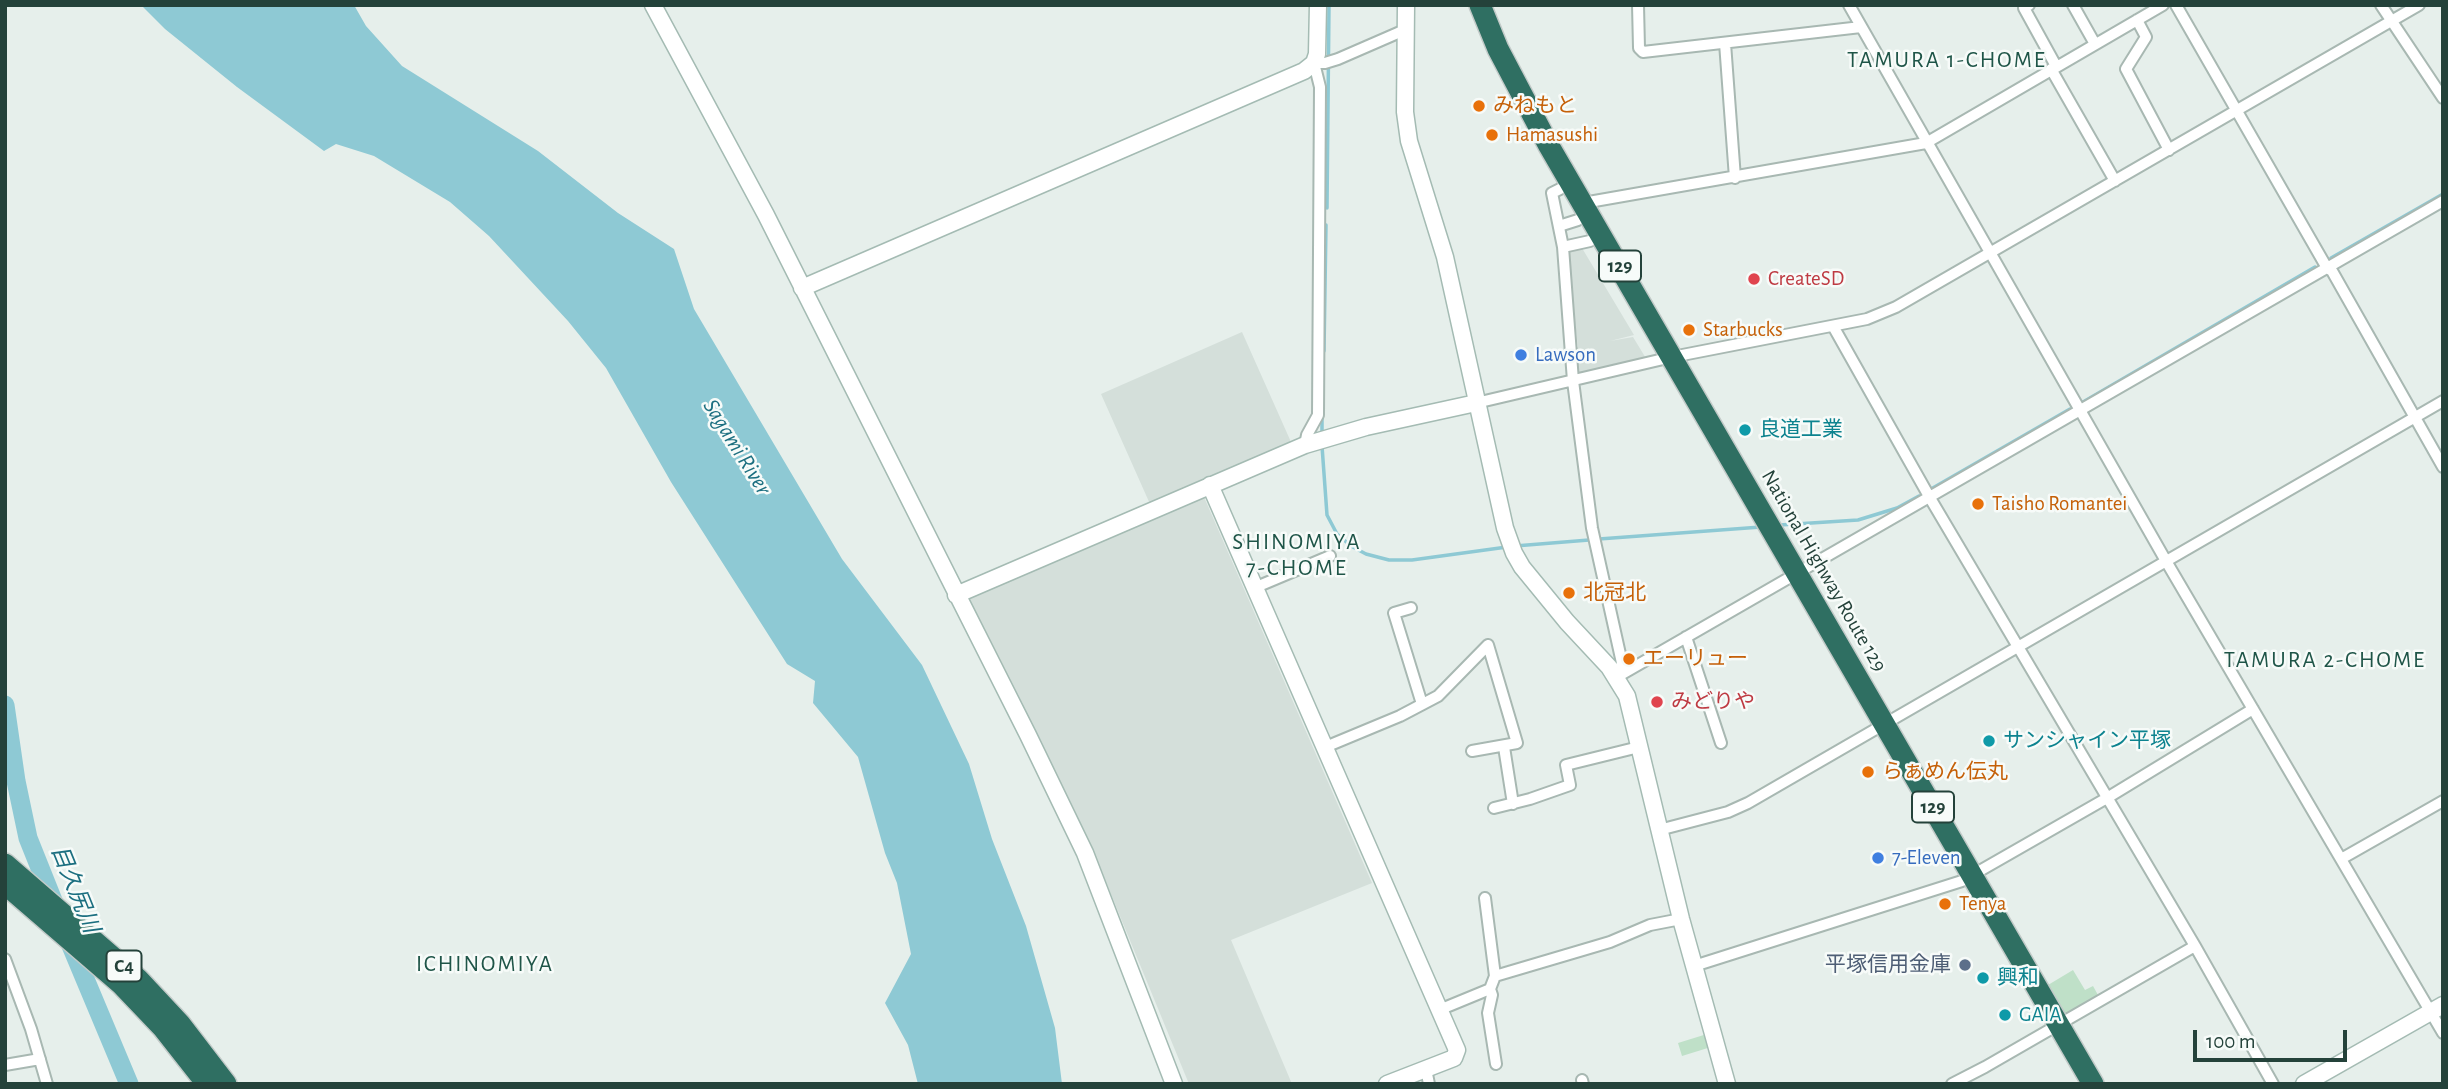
<!DOCTYPE html>
<html>
<head>
<meta charset="utf-8">
<style>
  body { margin:0 }
  #map { position:relative; width:2448px; height:1089px; overflow:hidden; background:#e6efeb; font-family:"Alegreya Sans",sans-serif }
  canvas { display:block }
  .frame { position:absolute; inset:0; border:7px solid #24423a; pointer-events:none }
  .scale { position:absolute; left:2193px; top:1030px; width:154px; height:32px; box-sizing:border-box; border:4px solid #24423a; border-top:0; padding-left:9px; font-size:21px; line-height:24px; white-space:nowrap; color:#24423a; -webkit-text-stroke:5px #f7fbf9; paint-order:stroke }
</style>
</head>
<body>
<div id="map">
<canvas width="2448" height="1089"></canvas>
<div class="frame"></div>
<div class="scale">100 m</div>
</div>
<script>
const ctx = document.querySelector('canvas').getContext('2d');
ctx.lineJoin = 'round';
function paint(path, color) { ctx.fillStyle = color; ctx.fill(path, 'evenodd'); }
const toPath = rows => new Path2D(rows.map(r => 'M' + r).join(''));
function strokePath(path, color, width, dash) { ctx.strokeStyle = color; ctx.lineWidth = width; ctx.lineCap = dash ? 'butt' : 'round'; ctx.setLineDash(dash || []); ctx.stroke(path); }
function drawText(font, color, halo, rows, align = 'center') {
  ctx.font = font + ' "Alegreya Sans","Noto Sans JP",sans-serif'; ctx.lineWidth = 5; ctx.setLineDash([]); ctx.textBaseline = 'middle'; ctx.strokeStyle = halo; ctx.fillStyle = color; for (const [text, x, y, turn = 0] of rows) {
    ctx.save(); ctx.translate(x, y); ctx.rotate((+turn || 0) * Math.PI / 180); ctx.textAlign = isNaN(turn) ? turn : align; if (halo) ctx.strokeText(text, 0, 0); ctx.fillText(text, 0, 0); ctx.restore();
  }
}
paint(toPath([
  [1582,248,1634,335,1610,341,1633,337,1647,360,1580,374,1577,373,1573,349,1578,347,1566,250],
  [1242,332,1291,442,1150,504,1101,394],
  [1204,497,1372,883,1231,940,1292,1084,1189,1084,1092,848,966,597]
]), '#d4dfda');
paint(toPath([
  [2073,970,2085,990,2093,986,2098,995,2065,1014,2048,985],
  [1707,1034,1711,1047,1682,1056,1678,1043]
]), '#bfe0c8');
paint(toPath([
  [141,5,354,5,366,26,402,66,538,151,618,213,674,249,694,309,842,559,922,665,969,764,992,839,1026,926,1055,1028,1062,1084,918,1084,908,1045,885,1003,911,954,897,883,885,853,858,757,813,703,815,681,787,664,671,482,606,368,568,321,489,236,450,202,374,156,336,144,324,151,237,87,165,29]
]), '#8ec9d4');
strokePath(toPath([
  [1327,208,1329,5],
  [2331,258,2443,194],
  [1324,351,1326,225],
  [2083,402,2315,267],
  [1322,435,1322,414],
  [1322,446,1327,515,1337,534,1351,546,1366,554,1389,560,1412,560,1507,547],
  [1931,489,2070,409],
  [1780,525,1858,520,1897,508,1919,496],
  [1599,539,1761,527],
  [1515,546,1589,540]
]), '#8ec9d4', 3.5);
strokePath(toPath([
  [5,705,16,781,28,838,56,908],
  [67,936,129,1084]
]), '#8ec9d4', 19);
const street = toPath([
  [1638,5,1639,48,1643,52,1861,27],
  [1849,5,2166,561,2443,1033],
  [2029,5,2024,8,2056,66],
  [2073,5,2095,44],
  [2176,5,2327,268,2332,271,2443,467],
  [2381,5,2443,98],
  [2137,20,2146,37,2126,69,2169,150],
  [1725,43,1735,178],
  [2051,69,2115,181],
  [1560,189,1552,193,1563,247,1573,381,1592,528,1622,663,1617,677],
  [1583,203,1926,143,2163,5],
  [1559,226,1578,220],
  [1563,247,1590,241],
  [1833,326,1930,498,2195,946,2273,1084],
  [1476,403,1672,357,1867,319,1896,307,2419,5],
  [1305,445,1307,435,1318,415,1320,87,1314,63,1325,63,1338,59,1407,29],
  [1254,588,1330,556],
  [1411,608,1394,613,1422,704],
  [1686,637,1721,743],
  [1617,677,2443,201],
  [1504,747,1513,804],
  [1323,748,1400,716,1438,696,1488,645],
  [1472,751,1517,743,1488,645],
  [1494,808,1530,799,1570,785,1566,765,1639,747],
  [1659,830,1728,812,1748,803,2443,401],
  [2341,859,2443,801],
  [1485,898,1495,976],
  [5,959,31,1029,47,1084],
  [1694,966,1962,881,2107,798,2253,709],
  [1439,1010,1490,989],
  [1496,1064,1488,1013,1492,995,1490,989,1495,976,1610,942,1650,925,1681,919],
  [5,1065,40,1059],
  [1426,1069,1429,1084],
  [1582,1080,1583,1084],
  [1952,1084,1985,1067,2195,946]
]);
const secondary = toPath([
  [653,5,766,215,1028,735,1085,853,1174,1084],
  [1406,5,1405,112,1409,141,1445,257,1505,528,1514,553,1522,567,1567,622,1609,667,1627,696,1681,919,1727,1084],
  [802,288,1304,71,1314,63,1317,54,1318,5],
  [1210,485,1457,1050,1454,1058,1387,1084],
  [956,595,1305,445,1366,427,1476,403],
  [2304,1084,2443,1005]
]);
const highway = toPath([
  [1480,5,1498,49,1549,146,2093,1084],
  [5,864,138,979,180,1024,226,1084],
  [5,884,121,984,163,1028,207,1084]
]);
strokePath(street, '#a8b8b2', 14);
strokePath(secondary, '#a4bbb3', 19);
strokePath(highway, '#c2cac8', 24);
strokePath(street, '#fff', 10);
strokePath(secondary, '#fff', 16);
strokePath(highway, '#2f6f62', 21);
for (const [x, y, r, color] of [
  [1479,106,7,"#e8710a"],
  [1492,135,7,"#e8710a"],
  [1754,279,7,"#e0444e"],
  [1689,330,7,"#e8710a"],
  [1521,355,7,"#3f7fe0"],
  [1745,430,7,"#0f9aa8"],
  [1978,504,7,"#e8710a"],
  [1569,593,7,"#e8710a"],
  [1629,659,7,"#e8710a"],
  [1657,702,7,"#e0444e"],
  [1989,741,7,"#0f9aa8"],
  [1868,772,7,"#e8710a"],
  [1878,858,7,"#3f7fe0"],
  [1945,904,7,"#e8710a"],
  [1965,965,7,"#5c6f8a"],
  [1983,978,7,"#0f9aa8"],
  [2005,1015,7,"#0f9aa8"]
]) { const dot = new Path2D(); dot.arc(x, y, r, 0, 2 * Math.PI); ctx.fillStyle = color; ctx.fill(dot); strokePath(dot, '#f7fbf9', 2.5); }
for (const [x, y, w] of [
  [1620,266,42],
  [1933,807,42],
  [124,966,35]
]) { const box = new Path2D(); box.roundRect(x - w / 2, y - 15.5, w, 31, 5); ctx.fillStyle = '#f7fbf9'; ctx.fill(box); strokePath(box, '#24423a', 2); }
drawText('bold 19px', '#24423a', null, [
  ["129",1620,266],
  ["129",1933,807],
  ["C4",124,966]
]);
drawText('21px', '#c56008', '#f7fbf9', [
  ["みねもと",1493,106],
  ["Hamasushi",1506,135],
  ["Starbucks",1703,330],
  ["Taisho Romantei",1992,504],
  ["北冠北",1583,593],
  ["エーリュー",1643,659],
  ["らぁめん伝丸",1882,772],
  ["Tenya",1959,904]
], 'left');
drawText('21px', '#be3a42', '#f7fbf9', [
  ["CreateSD",1768,279],
  ["みどりや",1671,702]
], 'left');
drawText('21px', '#366cbe', '#f7fbf9', [
  ["Lawson",1535,355],
  ["7-Eleven",1892,858]
], 'left');
drawText('21px', '#0d838f', '#f7fbf9', [
  ["良道工業",1759,430],
  ["サンシャイン平塚",2003,741],
  ["興和",1997,978],
  ["GAIA",2019,1015]
], 'left');
drawText('21px', '#24423a', '#f7fbf9', [
  ["National Highway Route 129",1824,571,60]
]);
drawText('21px', '#4e5e75', '#f7fbf9', [
  ["平塚信用金庫",1951,965]
], 'right');
ctx.letterSpacing = '2px';
drawText('23px', '#1f5548', '#f7fbf9', [
  ["TAMURA 1-CHOME",1947,60],
  ["SHINOMIYA",1297,542],
  ["7-CHOME",1297,568],
  ["TAMURA 2-CHOME",2325,660],
  ["ICHINOMIYA",485,964]
]);
ctx.letterSpacing = '0px';
drawText('italic 23px', '#1c6f80', '#f7fbf9', [
  ["Sagami River",737,447,58],
  ["目久尻川",75,889,68]
]);
</script>
</body>
</html>
